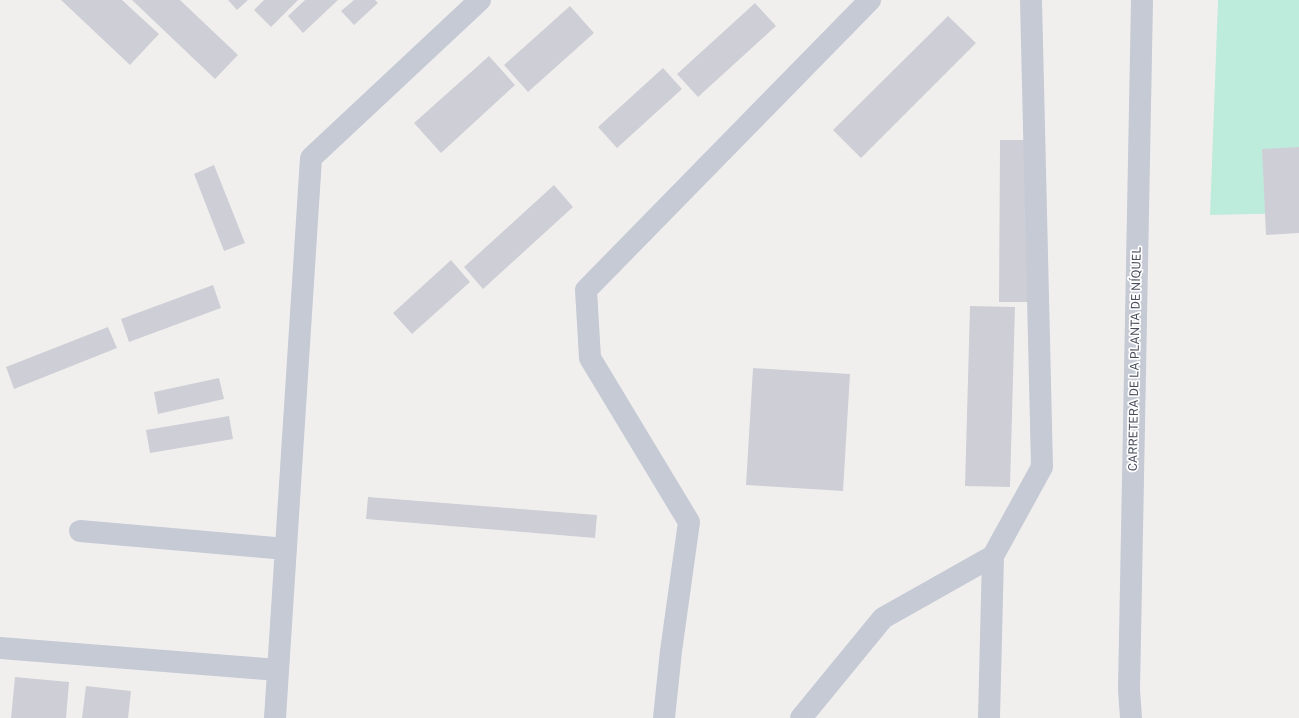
<!DOCTYPE html>
<html>
<head>
<meta charset="utf-8">
<style>
  body { margin:0 }
  canvas { display:block; background:#f1efee }
</style>
</head>
<body>
<canvas width="1299" height="718"></canvas>
<script>
const ctx = document.querySelector('canvas').getContext('2d');
ctx.lineJoin = 'round';
function paint(path, color) { ctx.fillStyle = color; ctx.fill(path, 'evenodd'); }
const toPath = rows => new Path2D(rows.map(r => 'M' + r).join(''));
function strokePath(path, color, width, dash) { ctx.strokeStyle = color; ctx.lineWidth = width; ctx.lineCap = dash ? 'butt' : 'round'; ctx.setLineDash(dash || []); ctx.stroke(path); }
function drawText(font, color, halo, rows, align = 'center') {
  ctx.font = font + ' "Public Sans",sans-serif'; ctx.lineWidth = 3.5; ctx.setLineDash([]); ctx.textBaseline = 'middle'; ctx.strokeStyle = halo; ctx.fillStyle = color; for (const [text, x, y, turn = 0] of rows) {
    ctx.save(); ctx.translate(x, y); ctx.rotate((+turn || 0) * Math.PI / 180); ctx.textAlign = isNaN(turn) ? turn : align; if (halo) ctx.strokeText(text, 0, 0); ctx.fillText(text, 0, 0); ctx.restore();
  }
}
paint(toPath([
  [1218,0,1299,0,1299,213,1210,215]
]), '#beecdc');
paint(toPath([
  [61,0,122,0,159,34,130,65],
  [132,0,180,0,238,55,215,79],
  [228,0,248,0,237,10],
  [264,0,298,0,271,27,254,10],
  [305,0,338,0,303,33,288,16],
  [354,0,375,0,378,3,354,25,341,11],
  [755,3,776,26,698,97,677,74],
  [570,6,594,33,528,92,504,65],
  [948,16,976,43,861,158,833,130],
  [489,56,515,85,441,153,414,123],
  [663,68,682,89,617,148,598,127],
  [1000,140,1031,140,1030,302,999,302],
  [1299,147,1299,233,1266,235,1262,149],
  [214,165,245,243,224,251,194,174],
  [554,185,573,207,483,289,464,267],
  [451,260,470,282,412,334,393,313],
  [213,285,221,308,129,342,121,319],
  [970,306,1015,307,1010,487,965,486],
  [108,327,117,348,14,389,6,367],
  [753,368,850,374,843,491,746,485],
  [219,378,224,399,158,414,154,392],
  [229,416,233,439,150,453,146,430],
  [368,497,597,515,595,538,366,519],
  [15,677,69,682,66,718,11,718],
  [86,686,131,691,128,718,82,718]
]), '#cecfd6');
strokePath(toPath([
  [80,531,286,549],
  [0,648,278,670],
  [275,718,311,158,480,0],
  [664,718,671,651,689,522,590,358,586,290,870,0],
  [801,718,883,618,993,556],
  [989,718,993,556,1042,467,1031,0],
  [1131,718,1129,690,1142,0]
]), '#c5cad5', 22);
drawText('12px', '#474d5b', '#fff', [
  ["CARRETERA DE LA PLANTA DE NÍQUEL",1135,359,-89]
]);
</script>
</body>
</html>
